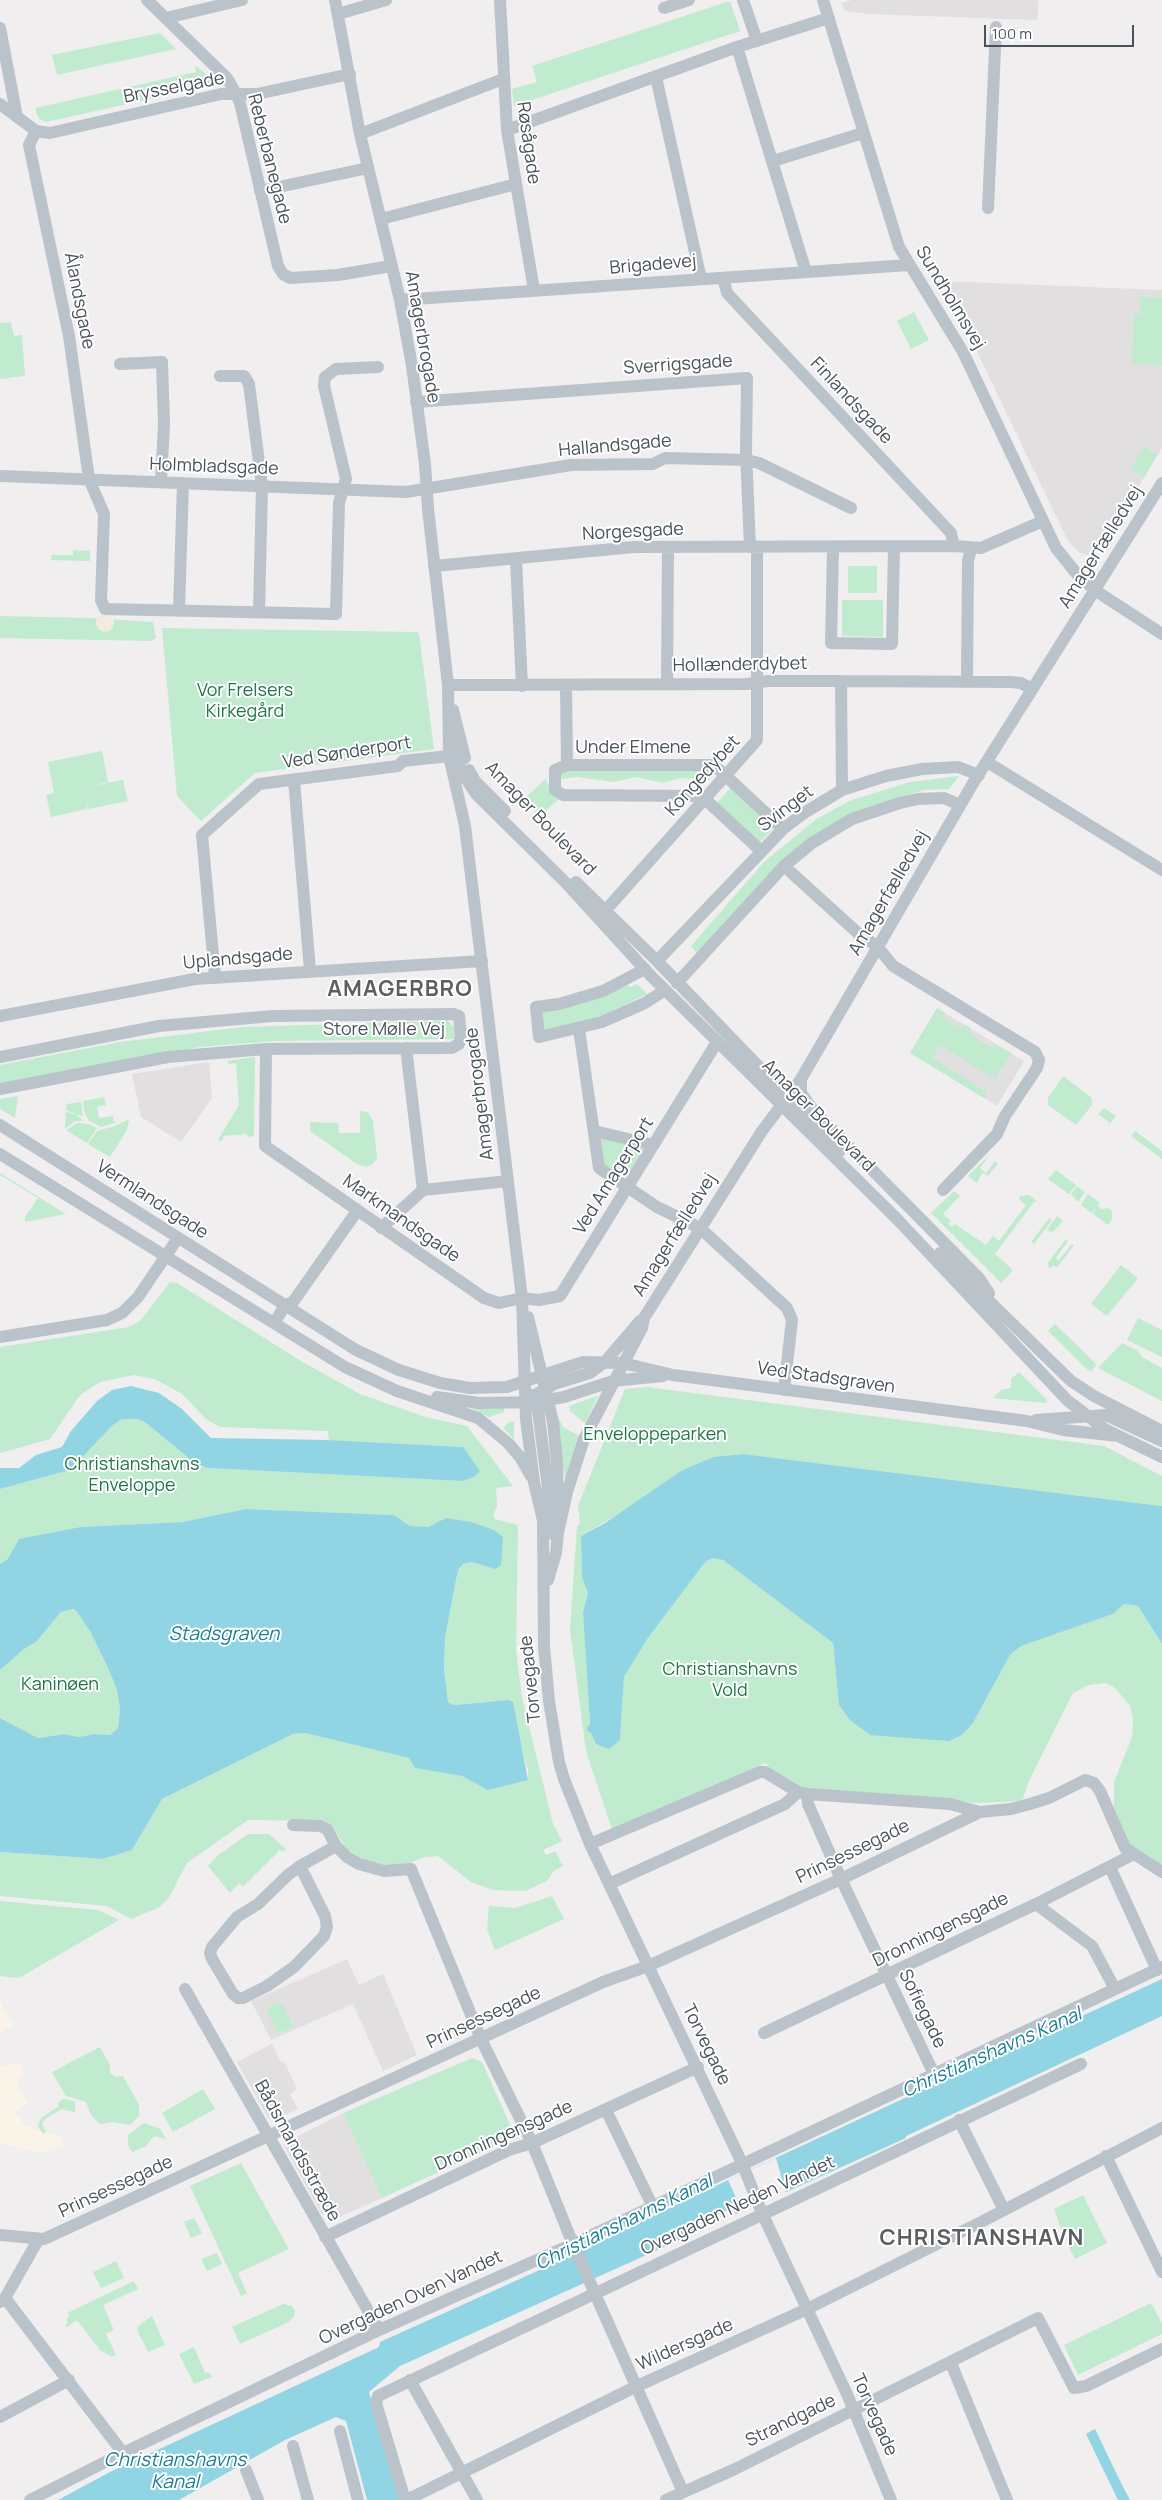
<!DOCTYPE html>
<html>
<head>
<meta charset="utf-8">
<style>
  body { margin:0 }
  #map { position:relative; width:1162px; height:2500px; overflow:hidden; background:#f0eeee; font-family:Manrope,sans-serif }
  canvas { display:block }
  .scale { position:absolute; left:984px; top:25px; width:150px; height:22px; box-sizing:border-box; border:2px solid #48525a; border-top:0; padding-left:6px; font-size:15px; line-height:18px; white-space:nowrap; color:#48525a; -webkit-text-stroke:4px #fff; paint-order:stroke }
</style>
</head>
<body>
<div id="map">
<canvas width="1162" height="2500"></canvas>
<div class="scale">100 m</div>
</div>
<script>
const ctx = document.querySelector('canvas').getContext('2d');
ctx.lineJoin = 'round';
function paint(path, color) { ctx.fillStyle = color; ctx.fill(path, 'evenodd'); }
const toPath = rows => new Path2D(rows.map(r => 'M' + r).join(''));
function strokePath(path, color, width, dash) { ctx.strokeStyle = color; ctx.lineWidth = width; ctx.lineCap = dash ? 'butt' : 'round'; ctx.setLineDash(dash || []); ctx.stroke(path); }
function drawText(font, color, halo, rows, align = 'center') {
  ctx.font = font + ' Manrope,sans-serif'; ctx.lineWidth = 4; ctx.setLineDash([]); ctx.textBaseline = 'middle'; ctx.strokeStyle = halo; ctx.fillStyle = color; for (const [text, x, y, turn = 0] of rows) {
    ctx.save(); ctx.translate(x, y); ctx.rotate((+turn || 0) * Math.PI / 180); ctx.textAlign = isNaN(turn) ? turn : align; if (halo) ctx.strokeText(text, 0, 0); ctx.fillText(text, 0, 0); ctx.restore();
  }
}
paint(toPath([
  [0,2002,13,2025,0,2033],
  [20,2064,24,2073,16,2082,28,2104,15,2111,24,2125,60,2137,63,2145,42,2153,0,2144,0,2066]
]), '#faf4e8');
paint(toPath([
  [852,0,1039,0,1037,20,868,14,845,11,841,3],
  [943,281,1162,290,1162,448,1106,540,1094,553,1087,555,1079,552,1068,541],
  [937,1008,1024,1061,997,1106,910,1053],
  [209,1062,212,1098,181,1142,141,1117,132,1074],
  [347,1959,359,1985,383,1974,417,2055,383,2071,353,2004,271,2040,251,2001],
  [272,2044,282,2063,284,2062,297,2089,290,2094,298,2109,274,2120,268,2118,237,2062],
  [343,2113,382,2198,340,2217,335,2209,322,2215,283,2144]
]), '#e1dfdf');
paint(toPath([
  [730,1,740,31,514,106,512,89,537,82,532,66],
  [160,33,176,49,57,75,52,55],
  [195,65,211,78,209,86,46,122,39,119,35,108,196,72],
  [1140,297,1162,297,1162,365,1132,364,1134,314,1140,314],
  [914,312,929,340,911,349,897,321],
  [11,322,14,336,22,335,25,376,0,379,0,323],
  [1144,447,1157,455,1144,477,1131,469],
  [73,550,90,551,90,561,51,560,52,555,73,555],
  [848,566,877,566,877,593,848,593],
  [842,600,883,600,883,637,842,636],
  [0,616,89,618,153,622,156,638,151,641,0,638],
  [162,628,417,632,419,634,434,749,255,773,201,821,177,796],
  [102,751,108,782,86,787,123,780,128,801,88,809,86,800,87,809,51,817,46,795,54,793,48,762],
  [714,768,717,772,708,780,681,778,663,783,636,777,614,782,577,777,560,779,561,771],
  [959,776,949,789,924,790,861,810,811,837,699,956,691,946,764,862,815,820,849,801,910,782],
  [545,779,558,800,539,816,523,800],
  [732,786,775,827,758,844,717,803],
  [626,984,630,987,637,984,647,994,605,1015,545,1030,542,1028,542,1011],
  [937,1008,944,1012,941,1017,956,1026,963,1028,965,1025,971,1028,969,1031,974,1037,988,1046,995,1048,997,1045,1011,1053,995,1079,940,1045,932,1058,987,1092,984,1098,910,1053],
  [441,1019,447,1020,455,1028,455,1039,276,1041,200,1047,0,1085,0,1065,120,1042,243,1027,439,1021],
  [255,1057,254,1136,247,1137,247,1134,223,1136,223,1140,219,1141,218,1140,239,1105,236,1063,229,1064,227,1061],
  [1063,1076,1092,1098,1092,1105,1076,1125,1048,1105,1048,1098],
  [18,1096,15,1118,0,1109,0,1099],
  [104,1097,106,1105,97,1107,99,1118,113,1116,114,1122,121,1121,101,1127,89,1121,84,1111,83,1101],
  [81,1102,83,1117,66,1110,67,1104],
  [1104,1108,1116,1116,1107,1128,1110,1123,1098,1114],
  [360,1111,368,1112,373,1121,377,1156,377,1159,371,1165,366,1167,357,1164,310,1131,310,1122,338,1123,339,1133,360,1133],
  [66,1112,75,1114,84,1121,75,1121,65,1129],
  [129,1119,127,1130,110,1157,88,1144,97,1131,115,1126],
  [78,1123,89,1124,97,1128,87,1143,66,1130],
  [1135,1131,1162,1151,1162,1159,1131,1136],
  [601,1138,644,1149,627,1176,604,1165],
  [990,1154,980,1168,986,1173,995,1161,998,1164,988,1176,982,1173,977,1183,968,1176],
  [1056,1170,1076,1185,1069,1194,1048,1179],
  [0,1173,66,1214,25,1222,25,1217,38,1198,0,1175],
  [1077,1186,1085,1192,1078,1202,1071,1194],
  [954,1191,960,1196,943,1214,951,1221,948,1223,952,1227,955,1224,986,1245,993,1236,999,1241,1026,1205,1019,1199,1020,1196,1029,1195,1037,1201,1034,1202,995,1254,1013,1270,1001,1283,931,1213],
  [1088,1194,1100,1203,1098,1205,1102,1210,1107,1207,1112,1211,1112,1219,1108,1225,1093,1214,1097,1207,1092,1213,1081,1205],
  [1057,1216,1063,1221,1053,1232,1049,1231,1047,1230],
  [1049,1218,1052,1220,1034,1244,1031,1242],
  [1066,1239,1068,1241,1056,1258,1059,1260,1072,1244,1074,1245,1057,1268,1053,1265,1050,1269,1047,1264],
  [1121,1265,1138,1278,1107,1316,1091,1304],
  [170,1282,177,1283,301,1361,360,1394,425,1417,467,1426,513,1486,496,1488,497,1507,493,1514,495,1519,518,1525,516,1650,522,1698,553,1824,562,1841,543,1850,546,1855,555,1851,563,1866,554,1871,547,1881,525,1891,493,1890,471,1882,438,1856,425,1857,399,1867,373,1863,357,1856,345,1847,331,1824,324,1821,248,1820,187,1863,168,1899,158,1908,131,1919,107,1906,0,1896,0,1852,103,1859,132,1850,162,1799,293,1734,305,1733,409,1758,415,1768,462,1776,488,1790,528,1779,528,1770,508,1700,454,1705,448,1702,444,1670,445,1637,458,1570,463,1564,472,1562,495,1569,446,1518,428,1527,410,1526,394,1515,246,1509,182,1522,81,1527,0,1564,0,1489,70,1470,113,1425,122,1419,138,1419,146,1423,196,1464,208,1468,462,1481,463,1447,329,1440,328,1431,220,1427,206,1419,182,1394,155,1379,134,1375,100,1382,80,1395,50,1439,0,1453,0,1347,129,1327,141,1320],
  [1138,1318,1162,1330,1162,1357,1127,1340],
  [1055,1324,1097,1365,1090,1372,1048,1331],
  [1122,1343,1137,1350,1142,1357,1162,1368,1162,1401,1098,1368],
  [1019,1372,1047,1400,1045,1403,993,1398,1001,1390,1011,1388,1011,1379],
  [647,1387,1104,1446,1162,1476,1162,1506,743,1454,713,1457,581,1536,582,1577,588,1593,583,1612,590,1725,588,1732,620,1740,624,1677,648,1638,706,1561,713,1557,723,1560,833,1643,839,1705,973,1723,1010,1655,1021,1646,1113,1614,1124,1604,1138,1606,1162,1644,1162,1865,1126,1842,1114,1807,1114,1782,1132,1737,1133,1718,1130,1706,1115,1688,1106,1683,1089,1685,1073,1693,1029,1781,1023,1798,1018,1801,978,1803,801,1788,770,1769,766,1763,612,1829,586,1751,570,1629,577,1526,580,1524,578,1506,625,1389],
  [598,1396,585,1423,570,1411,569,1406],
  [469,1407,504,1408,504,1412,489,1417],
  [556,1419,559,1419,563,1427,579,1436,565,1479],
  [509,1422,514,1422,514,1439,503,1428],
  [70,1609,77,1612,90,1631,108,1668,117,1690,120,1709,118,1728,110,1735,95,1734,78,1737,65,1734,38,1738,0,1718,0,1670,24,1649,36,1642,61,1612],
  [248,1834,269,1834,286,1849,283,1852,280,1850,243,1887,239,1883,230,1893,208,1866,217,1856],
  [552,1896,564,1919,495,1950,487,1929,489,1906,515,1908],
  [0,1901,98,1910,119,1920,19,1978,0,1976],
  [281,2002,293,2027,278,2034,266,2009],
  [100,2047,110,2065,110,2073,116,2077,123,2076,139,2105,139,2116,130,2125,113,2122,100,2124,91,2115,86,2102,66,2096,52,2072],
  [472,2058,482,2062,512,2129,508,2140,382,2198,343,2113],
  [203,2089,215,2109,173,2132,162,2113],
  [63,2099,75,2101,75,2112,61,2109,44,2120,42,2125,46,2132,43,2134,38,2126,41,2118,59,2106,58,2103],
  [144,2123,160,2129,166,2139,154,2136,146,2146,132,2152,128,2145,128,2135],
  [241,2163,289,2249,238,2273,247,2293,241,2296,190,2186],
  [1083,2195,1107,2243,1075,2259,1068,2245,1073,2242,1069,2234,1064,2236,1054,2209],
  [194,2218,202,2233,191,2238,184,2222],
  [217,2253,222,2264,207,2271,201,2259],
  [116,2261,124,2278,101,2288,93,2272],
  [134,2281,138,2289,103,2305,114,2330,106,2334,116,2355,112,2357,100,2350,77,2320,67,2327,65,2325,68,2323,66,2319,70,2316,67,2313],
  [1151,2303,1162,2324,1162,2334,1078,2375,1064,2345],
  [283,2304,292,2306,295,2311,294,2317,289,2322,240,2344,232,2327],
  [152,2316,165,2345,148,2352,137,2330,138,2326],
  [194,2347,205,2373,209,2372,212,2377,194,2384,179,2354]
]), '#c0ebcf');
paint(toPath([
  '96 623a9 9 0 1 1 18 0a9 9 0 1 1-18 0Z'
]), '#f1ebe0');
paint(toPath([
  [131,1386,159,1393,182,1409,211,1438,329,1440,463,1447,480,1471,474,1477,462,1481,208,1468,196,1464,146,1423,138,1419,122,1419,113,1425,70,1470,0,1489,0,1468,19,1468,36,1455,62,1447,71,1431,97,1401,112,1390],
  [743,1454,1162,1506,1162,1644,1138,1606,1124,1604,1113,1614,1021,1646,1010,1655,973,1723,962,1735,949,1741,870,1735,850,1720,839,1705,833,1643,723,1560,713,1558,706,1561,648,1638,624,1677,620,1740,609,1749,596,1744,591,1733,588,1732,587,1727,590,1725,583,1612,588,1593,582,1577,581,1536,605,1523,681,1471,713,1457],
  [246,1509,394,1515,410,1526,428,1527,446,1518,471,1522,494,1530,503,1537,501,1565,495,1569,472,1562,463,1564,458,1570,445,1637,444,1670,448,1702,454,1705,508,1700,513,1702,528,1780,488,1790,462,1776,415,1768,409,1758,305,1733,293,1734,162,1799,132,1850,103,1859,0,1852,0,1718,38,1738,65,1734,78,1737,95,1734,110,1735,118,1728,120,1709,117,1690,108,1668,90,1631,77,1612,73,1609,61,1612,36,1642,24,1649,0,1670,0,1564,8,1559,19,1539,81,1527,182,1522],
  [1162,1979,1162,2016,906,2136,906,2138,400,2366,369,2392,399,2500,367,2500,346,2421,336,2417,285,2440,179,2500,58,2500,110,2472,379,2347,380,2342,564,2259,728,2180],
  [1095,2429,1123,2487,1130,2500,1118,2500,1086,2434]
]), '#91d5e4');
paint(toPath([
  [776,2158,786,2193,743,2213,728,2180],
  [731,2209,738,2215,690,2236,686,2226,713,2214,714,2216]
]), '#f0eeee');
strokePath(toPath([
  [147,0,227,78,236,94,240,103,278,266,283,274,290,278,338,275,391,266],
  [335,0,360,134,400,300,412,366,425,464,428,509,448,685,449,756,465,826,522,1298,526,1419,534,1482,543,1521,544,1646,549,1701,559,1762,564,1779,590,1844,742,2163,762,2213,847,2394,891,2500],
  [500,0,507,130,534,290],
  [743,0,757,41],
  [823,0,899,247,963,352,1056,548,1076,573,1096,591,1162,634],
  [664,8,689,0],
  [338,14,386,0],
  [166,18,242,0],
  [0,28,17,117],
  [737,47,806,272],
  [656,77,701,279],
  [0,104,36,131,50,133,221,94,257,94,350,74],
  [507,130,737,47,829,18],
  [36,131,29,145,69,336,89,479,104,514,101,600,105,609,336,614,339,503,346,479,324,386,325,377,336,369,378,367],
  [360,134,503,79],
  [773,161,863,133],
  [260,191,368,168],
  [988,208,996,27],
  [381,219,516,184],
  [723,278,727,293,951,533,954,546],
  [400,300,909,265],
  [120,364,162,362,164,424,161,482],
  [220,376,244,376,249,384,262,486,259,611],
  [416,402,747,378,746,451,750,547],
  [0,476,406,492,571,465,653,464,665,458,747,460,759,463,851,508],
  [833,547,831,643,892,644,894,546],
  [516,559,522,686],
  [434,566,634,547,954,546,981,548,1043,521],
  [179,611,183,483],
  [841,681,842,790],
  [967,682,968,561,971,549],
  [667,684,668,547],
  [448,685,747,684,768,681,841,681,1011,682,1021,683,1032,689],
  [566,686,567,765],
  [453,710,465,758],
  [455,750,461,771,476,794,566,883,650,975,897,1219,1067,1400,1106,1430,1162,1457],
  [987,762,1162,870],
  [469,770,475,781,505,811],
  [294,780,310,970],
  [761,851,706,800,693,796,563,795,555,790,555,770,567,765,714,765,783,829],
  [784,866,860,935,877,946,893,966,1035,1052,1039,1060,1037,1068,1005,1116,997,1134,943,1190],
  [576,882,657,961,840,1151],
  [605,911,757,740,757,547],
  [657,961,783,829,804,813,842,790,886,776,922,769,958,767,979,775],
  [645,969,603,991,559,1004,536,1007,539,1037,602,1022,645,1003,665,990],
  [215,977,202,835,259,784,398,766,403,761,449,756],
  [677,983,784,866,812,843,852,819,900,803,918,799,944,798,960,805],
  [0,1016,195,979,482,961],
  [579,1029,599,1168,657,1207,700,1228,787,1308,792,1320,784,1390],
  [406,1048,423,1190],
  [266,1049,265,1146,484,1298,499,1303,522,1298,539,1300,560,1296,717,1042],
  [0,1057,159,1026,273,1016,454,1014,459,1016,461,1037,459,1044,452,1048,266,1049,168,1057,0,1089],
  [801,1079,801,1093,814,1111,979,1278,989,1293],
  [0,1125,356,1350,399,1370,440,1383,470,1388,507,1387,583,1362,623,1363,673,1375,1027,1421,1063,1430,1119,1436],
  [594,1131,654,1145],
  [0,1154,345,1367,397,1391,478,1418,508,1443,520,1457,531,1476],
  [381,1228,423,1190,508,1181],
  [940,1253,1071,1381,1094,1396,1162,1431],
  [528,1317,553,1422,557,1462,558,1512],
  [275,1322,285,1305,293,1302,357,1211],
  [0,1337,107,1320,122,1313,138,1297,178,1238],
  [537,1394,554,1384,590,1373,605,1362,640,1321],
  [532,1395,538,1410,554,1535],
  [437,1397,479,1403,536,1402,564,1397,613,1381,663,1376],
  [1036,1420,1106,1415,1162,1441],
  [548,1580,556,1553,558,1533,567,1492,584,1439,642,1328,644,1318,762,1131,801,1079,972,785,1162,483],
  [807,1794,808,1804,841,1879,934,2074],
  [293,1825,320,1826,327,1829,336,1846,347,1857,359,1864,384,1871,411,1869,481,2039,532,2143,573,2244,683,2492],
  [590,1844,760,1772,765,1772,798,1792,807,1794,950,1804,980,1812,1011,1809,1030,1804,1049,1798,1085,1780,1094,1783,1100,1791,1125,1848,1162,1872],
  [300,1866,325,1916,327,1927,324,1936,294,1967,267,1986,243,1998,238,1998,233,1994,212,1959,210,1953,212,1947,237,1917,258,1904,288,1875,300,1866,336,1846],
  [1110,1867,1157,1970],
  [609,1884,785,1804,798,1792],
  [1036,1904,1092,1946,1115,1989],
  [185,1989,379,2330],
  [764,2033,1036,1904,1132,1855],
  [606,2110,652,2205],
  [959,2120,1004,2210],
  [1106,2156,1162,2272],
  [983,2221,1162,2128],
  [0,2235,44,2239,603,1982,648,1966,841,1879,980,1812],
  [325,2237,509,2150,532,2143,698,2067],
  [5,2298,123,2453],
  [0,2302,5,2298,38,2240],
  [951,2363,1007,2500],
  [410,2380,477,2500],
  [0,2417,69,2380],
  [340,2431,358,2500],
  [293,2446,308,2500],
  [246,2470,258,2500],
  [30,2500,123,2453,379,2330,573,2244,1162,1967],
  [405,2500,376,2403,378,2396,1081,2064],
  [407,2500,635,2387,805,2310,979,2223],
  [666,2500,735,2469,1038,2318,1074,2388,1086,2386,1162,2349]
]), '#bbc3ca', 12);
drawText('18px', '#48525a', '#fff', [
  ["Brysselgade",174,88,-11],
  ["Røsågade",528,143,82],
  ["Reberbanegade",269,159,76],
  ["Brigadevej",653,265,-5],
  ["Sundholmsvej",950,298,59],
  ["Ålandsgade",79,301,79],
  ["Amagerbrogade",422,337,80],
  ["Sverrigsgade",678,365,-4],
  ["Finlandsgade",851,401,47],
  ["Hallandsgade",615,446,-5],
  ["Holmbladsgade",214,467,2],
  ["Norgesgade",633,532,-3],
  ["Amagerfælledvej",1101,547,-58],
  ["Hollænderdybet",740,665,-1],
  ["Under Elmene",633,748],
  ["Ved Sønderport",347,753,-9],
  ["Kongedybet",703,776,-48],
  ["Svinget",786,809,-37],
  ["Amager Boulevard",540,819,46],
  ["Amagerfælledvej",889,893,-60],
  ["Uplandsgade",238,959,-5],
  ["Store Mølle Vej",384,1030],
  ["Amagerbrogade",480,1094,-97],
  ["Amager Boulevard",818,1116,45],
  ["Ved Amagerport",614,1176,-58],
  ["Vermlandsgade",152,1200,33],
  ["Markmandsgade",401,1219,35],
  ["Amagerfælledvej",675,1235,-58],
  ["Ved Stadsgraven",826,1378,8],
  ["Torvegade",531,1679,-96],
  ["Prinsessegade",853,1852,-26],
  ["Dronningensgade",941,1930,-26],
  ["Sofiegade",922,2009,64],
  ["Prinsessegade",484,2018,-25],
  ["Torvegade",706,2045,64],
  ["Dronningensgade",504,2136,-24],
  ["Bådsmandsstræde",297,2151,61],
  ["Prinsessegade",116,2187,-25],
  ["Overgaden Neden Vandet",738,2206,-25],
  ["Overgaden Oven Vandet",411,2298,-25],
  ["Wildersgade",685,2345,-24],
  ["Torvegade",874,2415,66],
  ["Strandgade",791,2421,-26]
]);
drawText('18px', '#1f7547', '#fff', [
  ["Vor Frelsers",245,691],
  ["Kirkegård",245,712],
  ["Enveloppeparken",655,1435],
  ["Christianshavns",132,1465],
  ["Enveloppe",132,1486],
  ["Christianshavns",730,1670],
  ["Vold",730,1691],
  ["Kaninøen",60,1685]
]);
drawText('italic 19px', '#187f95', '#fff', [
  ["Stadsgraven",224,1635],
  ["Christianshavns Kanal",992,2053,-24],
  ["Christianshavns Kanal",624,2223,-26],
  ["Christianshavns",175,2461],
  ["Kanal",175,2483]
]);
ctx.letterSpacing = '1px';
drawText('bold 22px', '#5b5f62', '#fff', [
  ["AMAGERBRO",400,990],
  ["CHRISTIANSHAVN",982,2239]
]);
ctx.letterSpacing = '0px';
</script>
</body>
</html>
